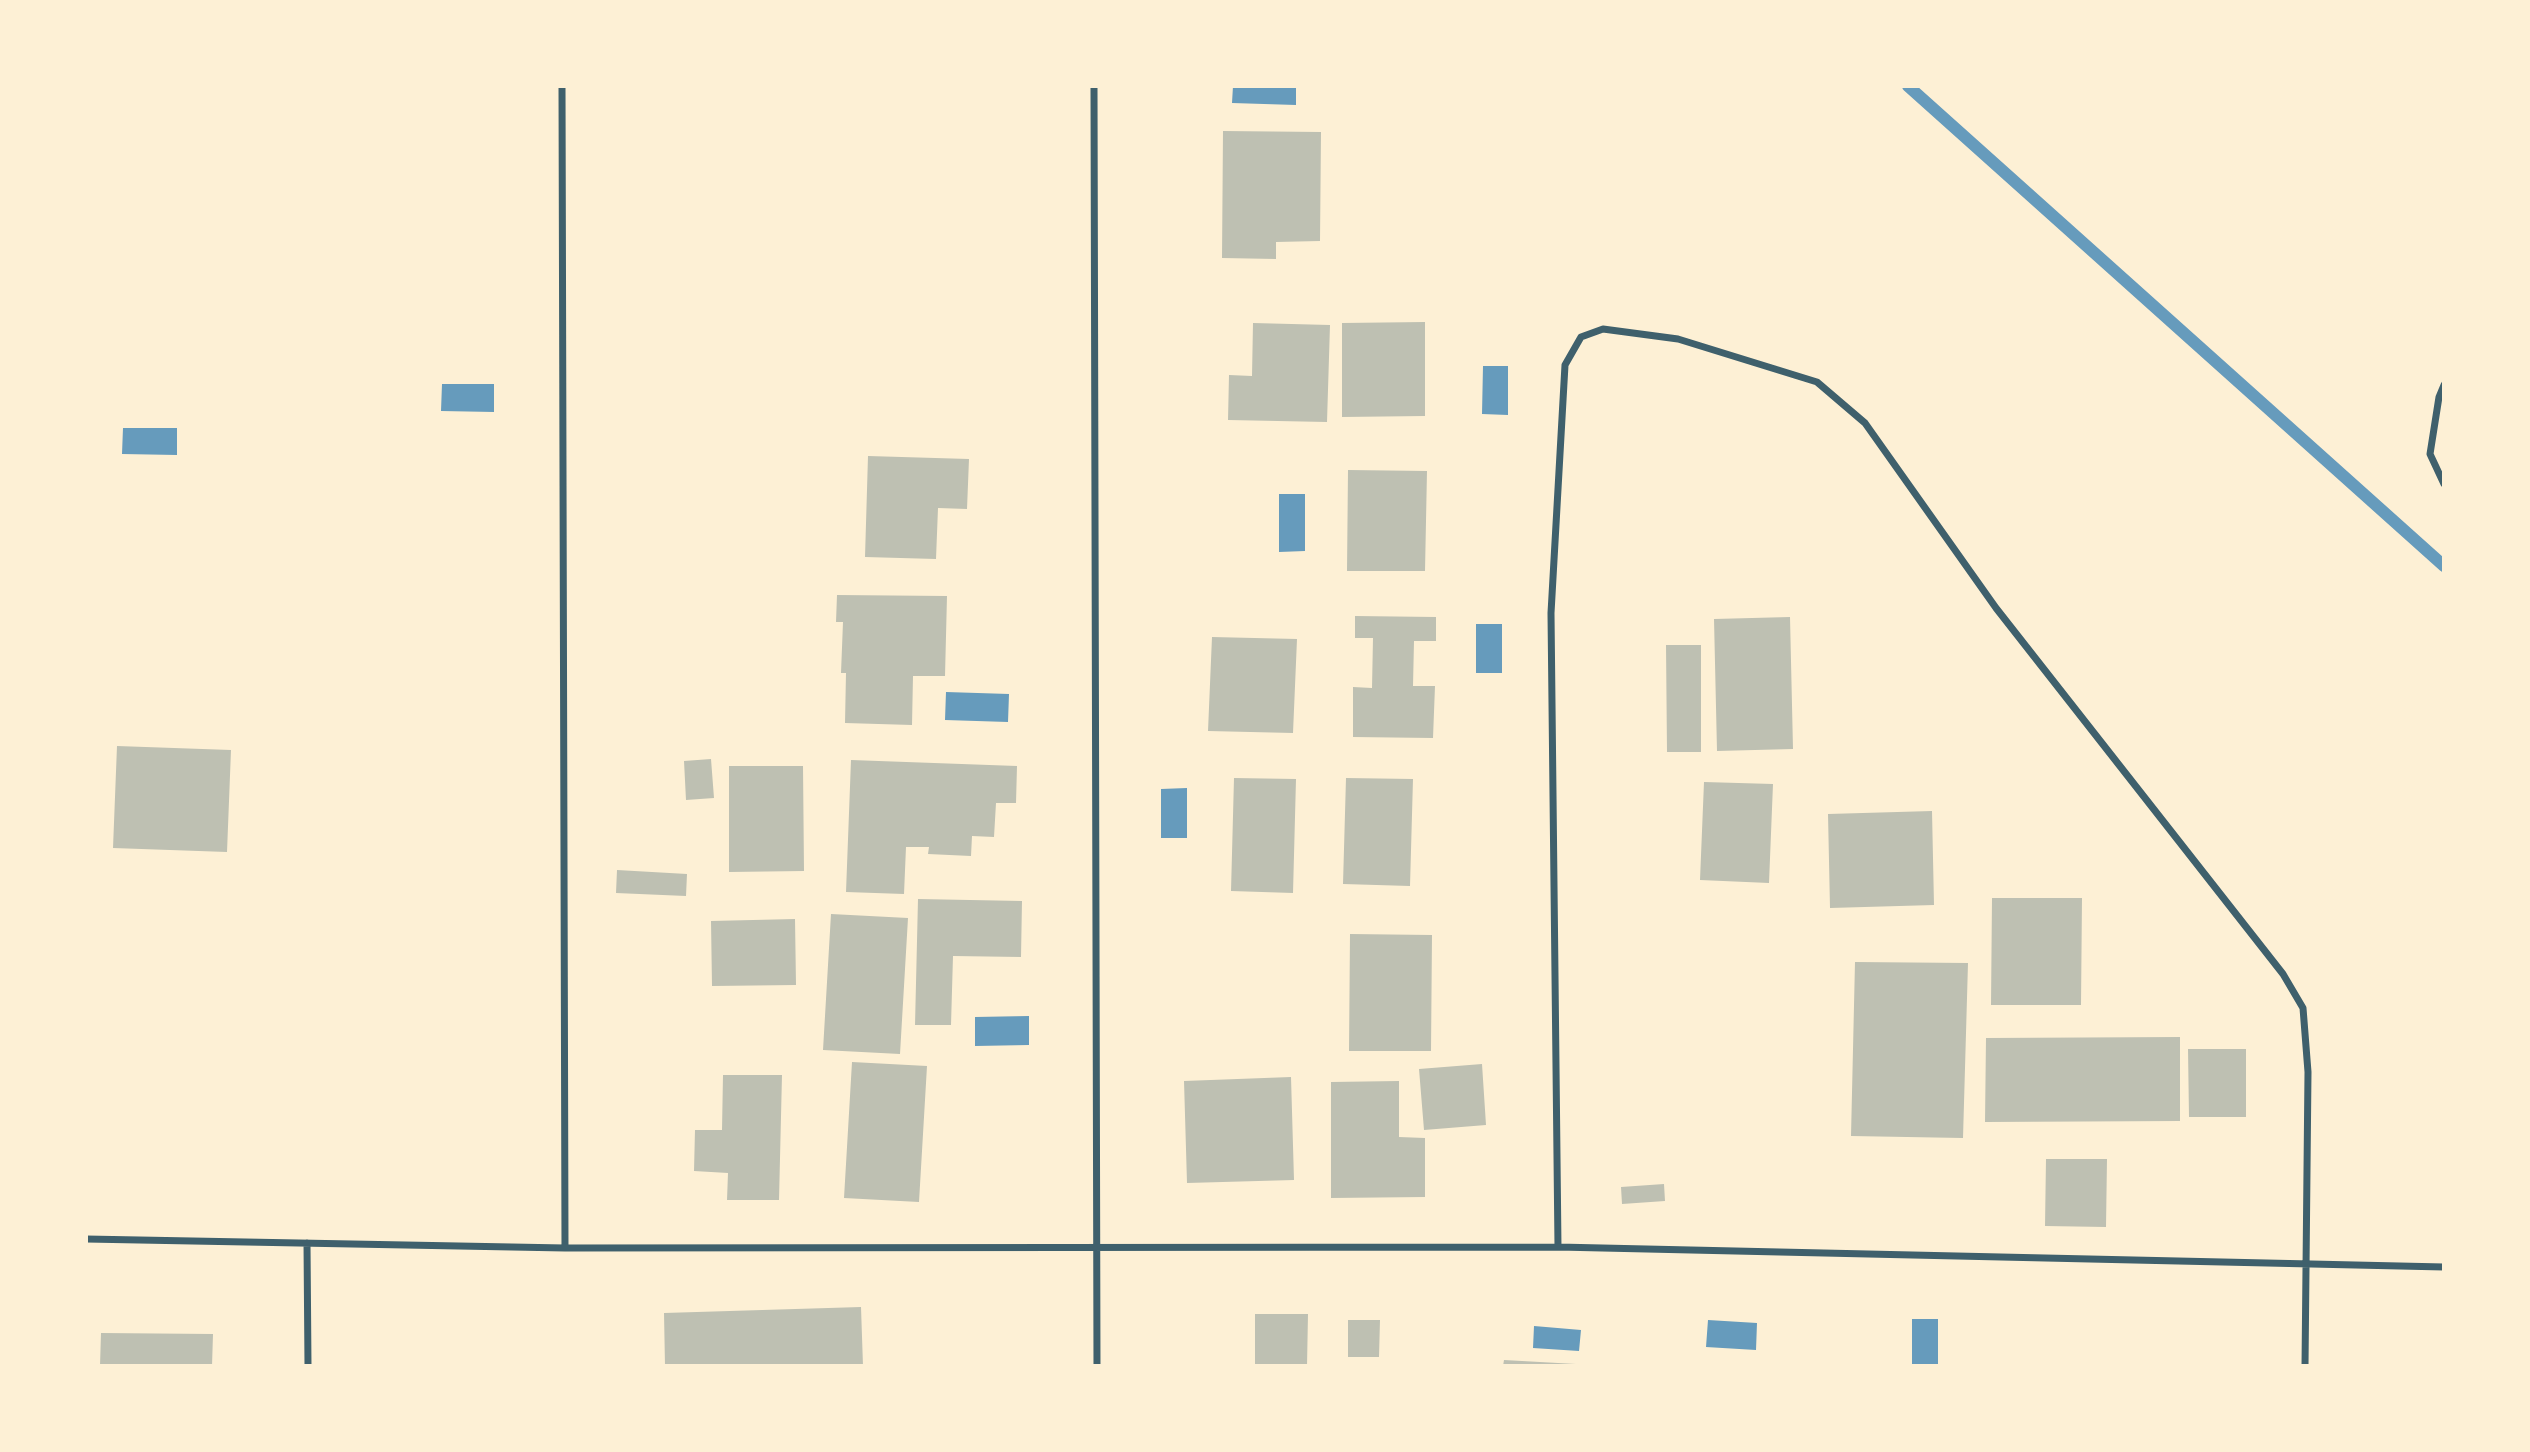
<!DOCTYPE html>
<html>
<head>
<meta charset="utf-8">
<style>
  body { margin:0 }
  #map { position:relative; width:2530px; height:1452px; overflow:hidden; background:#fdf0d5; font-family:Poppins,sans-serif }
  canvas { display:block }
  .frame { position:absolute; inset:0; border:88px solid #fdf0d5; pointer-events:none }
</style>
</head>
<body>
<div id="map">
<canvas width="2530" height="1452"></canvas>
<div class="frame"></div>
</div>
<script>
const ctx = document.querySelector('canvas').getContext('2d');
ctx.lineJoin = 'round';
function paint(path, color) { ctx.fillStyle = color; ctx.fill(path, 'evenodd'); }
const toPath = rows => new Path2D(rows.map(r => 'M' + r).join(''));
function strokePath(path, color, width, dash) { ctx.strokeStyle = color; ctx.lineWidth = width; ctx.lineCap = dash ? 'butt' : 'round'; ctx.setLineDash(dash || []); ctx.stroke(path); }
paint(toPath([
  [1233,86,1296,86,1296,105,1232,103],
  [1483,366,1508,366,1508,415,1482,414],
  [442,384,494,384,494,412,441,411],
  [123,428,177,428,177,455,122,454],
  [1279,494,1305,494,1305,551,1279,552],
  [1476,624,1502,624,1502,673,1476,673],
  [946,692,1009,694,1008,722,945,720],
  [1187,788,1187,838,1161,838,1161,789],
  [1029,1016,1029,1045,975,1046,975,1017],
  [1912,1319,1938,1319,1938,1366,1912,1366],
  [1708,1320,1757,1323,1756,1350,1706,1347],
  [1534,1326,1581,1330,1579,1351,1533,1348]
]), '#669bbc');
strokePath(toPath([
  [1908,86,2444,566]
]), '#669bbc', 12);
paint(toPath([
  [1223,131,1321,132,1320,241,1276,242,1276,259,1222,258],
  [1425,322,1425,416,1342,417,1342,323],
  [1253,323,1330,325,1327,422,1228,420,1229,375,1252,376],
  [868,456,969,459,967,509,938,508,936,559,865,557],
  [1348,470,1427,471,1425,571,1347,571],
  [837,595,947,596,945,676,913,676,912,725,845,723,846,673,841,673,843,622,836,622],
  [1355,616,1436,617,1436,641,1414,641,1413,686,1435,686,1433,738,1353,737,1353,687,1372,688,1373,638,1355,638],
  [1790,617,1793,749,1717,751,1714,619],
  [1212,637,1297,639,1293,733,1208,731],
  [1666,645,1701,645,1701,752,1667,752],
  [117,746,231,750,227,852,113,848],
  [711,759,714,798,686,800,684,761],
  [851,760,1017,766,1016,803,996,803,994,837,972,836,971,856,928,854,929,847,906,847,904,894,846,892],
  [729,766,803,766,804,871,729,872],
  [1234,778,1296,779,1293,893,1231,891],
  [1346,778,1413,779,1410,886,1343,884],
  [1704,782,1773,784,1769,883,1700,880],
  [1932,811,1934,905,1830,908,1828,814],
  [617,870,687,874,686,896,616,893],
  [1992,898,2082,898,2081,1005,1991,1005],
  [918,899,1022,901,1021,957,953,956,951,1025,915,1025],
  [831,914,908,918,900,1054,823,1050],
  [795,919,796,985,712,986,711,921],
  [1350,934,1432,935,1431,1051,1349,1051],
  [1855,962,1968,963,1963,1138,1851,1136],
  [2180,1037,2180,1121,1985,1122,1986,1038],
  [2188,1049,2246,1049,2246,1117,2189,1117],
  [852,1062,927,1066,919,1202,844,1198],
  [1482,1064,1486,1125,1424,1130,1419,1069],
  [723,1075,782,1075,779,1200,727,1200,728,1173,694,1171,695,1130,722,1130],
  [1291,1077,1294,1180,1187,1183,1184,1081],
  [1399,1081,1399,1137,1425,1138,1425,1197,1331,1198,1331,1082],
  [2046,1159,2107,1159,2106,1227,2045,1226],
  [1664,1184,1665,1201,1622,1204,1621,1187],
  [861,1307,863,1366,665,1366,664,1313],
  [1255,1314,1308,1314,1307,1366,1255,1366],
  [1348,1320,1380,1320,1379,1357,1348,1357],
  [101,1333,213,1334,212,1366,100,1366],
  [1504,1360,1576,1364,1576,1366,1503,1366]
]), '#bec0b2');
strokePath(toPath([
  [562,86,565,1248],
  [1094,86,1097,1366],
  [2444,385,2439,397,2430,454,2444,484],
  [86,1239,565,1248,1558,1247,2444,1267],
  [307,1243,308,1366],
  [1558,1247,1551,613,1565,365,1581,337,1603,329,1678,339,1817,382,1865,423,1996,608,2283,974,2303,1008,2308,1072,2305,1366]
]), '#3f606c', 7);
</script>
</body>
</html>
